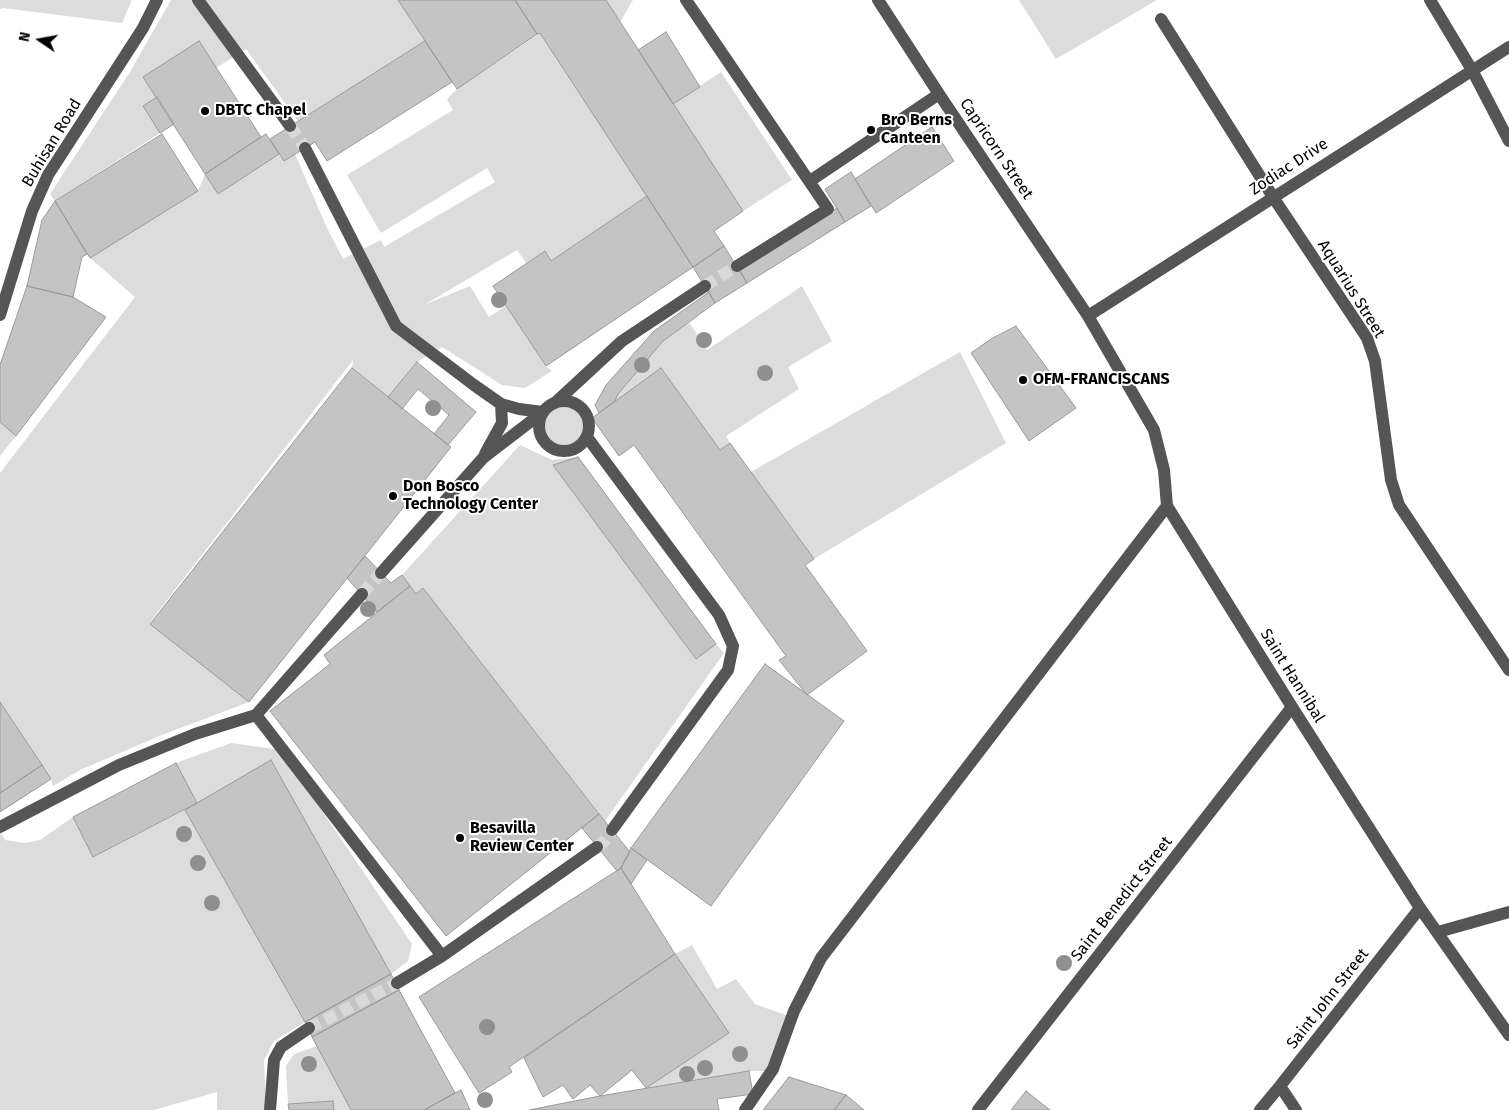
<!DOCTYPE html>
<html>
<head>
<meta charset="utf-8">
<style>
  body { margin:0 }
  #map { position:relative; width:1509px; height:1110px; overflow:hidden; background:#fff; font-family:"Fira Sans",sans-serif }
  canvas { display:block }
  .north { position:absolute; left:15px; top:15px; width:50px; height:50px; -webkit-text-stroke:4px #fff; paint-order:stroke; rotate:282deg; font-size:14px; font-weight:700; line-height:20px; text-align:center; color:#000 }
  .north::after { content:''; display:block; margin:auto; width:18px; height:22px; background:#000; clip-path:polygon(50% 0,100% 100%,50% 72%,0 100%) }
</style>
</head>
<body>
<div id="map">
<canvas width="1509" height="1110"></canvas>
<div class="north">N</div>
</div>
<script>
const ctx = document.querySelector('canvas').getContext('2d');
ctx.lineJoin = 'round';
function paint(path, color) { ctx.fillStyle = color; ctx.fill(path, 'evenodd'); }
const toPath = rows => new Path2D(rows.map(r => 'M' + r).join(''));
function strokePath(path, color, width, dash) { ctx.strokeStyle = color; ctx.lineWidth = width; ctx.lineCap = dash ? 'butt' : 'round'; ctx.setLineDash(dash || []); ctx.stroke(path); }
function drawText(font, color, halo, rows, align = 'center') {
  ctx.font = font + ' "Fira Sans",sans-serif'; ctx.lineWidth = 4; ctx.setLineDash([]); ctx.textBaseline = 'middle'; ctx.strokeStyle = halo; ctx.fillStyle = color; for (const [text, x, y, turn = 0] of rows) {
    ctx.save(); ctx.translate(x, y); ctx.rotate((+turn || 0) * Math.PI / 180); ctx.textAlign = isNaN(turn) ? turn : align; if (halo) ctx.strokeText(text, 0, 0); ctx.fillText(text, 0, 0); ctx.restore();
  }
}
paint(toPath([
  [0,0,132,0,122,23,3,8,0,9],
  [171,0,398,0,425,41,298,121,246,49,216,68,199,41,144,77,157,97,143,106,160,133,55,201,50,194,130,72],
  [606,0,633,0,620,22],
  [1019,0,1157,0,1056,59],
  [540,33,647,196,551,261,545,251,526,263,517,250,424,305,470,286,489,317,506,306,546,366,552,371,525,388,502,385,442,347,417,362,388,397,352,368,353,360,150,622,249,702,162,735,80,770,53,786,51,779,42,765,0,702,0,473,135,297,90,258,198,191,205,174,218,193,279,154,284,161,295,154,327,228,343,259,381,240,384,247,495,182,487,168,381,233,347,175,453,110,447,99,457,89],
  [721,72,792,180,743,211,673,104],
  [802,286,832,341,788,367,799,389,726,436,730,443,720,450,661,368,615,401,618,394,663,341,689,322,707,350],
  [960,352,1006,443,814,559,751,472],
  '539 426a25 25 0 1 1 50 0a25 25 0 1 1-50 0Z',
  [0,422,16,436,0,456],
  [520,445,552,460,578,457,715,643,724,653,605,821,423,588,416,594,402,575],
  [231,743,281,750,412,944,408,961,391,974,197,803,176,763],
  [185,810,305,1022,274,1041,264,1060,266,1106,265,1110,217,1110,217,1092,154,1110,0,1110,0,831,5,840,25,843,40,840,73,817,94,857],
  [692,945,717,989,736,979,755,1004,788,1016,768,1071,749,1071,646,1088,728,1033,675,954],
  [317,1046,351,1110,334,1110,333,1101,288,1104,286,1066,294,1054]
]), '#dcdcdc');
const building = toPath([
  [398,0,515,0,537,34,457,89,398,0],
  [515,0,606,0,743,211,714,231,724,246,693,267,540,33,537,34,515,0],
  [666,32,700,87,673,104,638,50,666,32],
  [199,41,261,137,205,174,143,77,199,41],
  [425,41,452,82,327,161,315,142,284,161,270,139,425,41],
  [157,97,174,124,160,133,143,106,157,97],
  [932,127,954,161,876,213,855,179,932,127],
  [162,134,198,191,90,258,55,201,162,134],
  [266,134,279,154,218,194,205,174,266,134],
  [851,172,871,206,845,222,825,189,851,172],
  [647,196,693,267,546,366,493,286,545,251,551,261,647,196],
  [55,201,87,254,82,257,73,297,27,286,42,220,55,201],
  [837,208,845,222,747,283,739,269,837,208],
  [724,246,747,283,715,303,693,267,724,246],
  [27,286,73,297,106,317,16,436,0,422,0,365,27,286],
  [709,292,715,303,663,341,618,394,615,401,599,413,595,405,606,385,654,331,709,292],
  [1016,326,1076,408,1029,441,971,353,991,339,1016,326],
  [417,362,476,412,448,445,434,434,449,415,418,389,402,409,388,397,417,362],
  [352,368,451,447,249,702,150,624,352,368],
  [661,368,720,450,730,443,814,559,805,565,867,651,807,695,779,660,786,656,634,445,619,456,592,418,661,368],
  [578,457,716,644,696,659,553,465,578,457],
  [365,556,391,583,402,575,410,586,377,612,347,578,365,556],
  [410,586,416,594,423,588,599,814,446,936,270,711,330,664,324,655,410,586],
  [765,664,844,721,711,906,631,848,765,664],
  [0,702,42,765,0,793,0,702],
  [271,760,391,974,305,1022,185,810,271,760],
  [176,763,197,803,93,857,73,817,176,763],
  [42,765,51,779,0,812,0,793,42,765],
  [599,814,630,852,621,868,617,871,582,828,599,814],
  [631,848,647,860,631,884,621,868,631,848],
  [621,868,675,954,509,1067,512,1072,479,1093,419,997,621,868],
  [675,954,729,1033,646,1088,632,1070,600,1096,590,1085,573,1099,563,1085,543,1097,524,1058,675,954],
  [391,974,399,990,312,1037,305,1022,391,974],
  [399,990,455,1093,424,1110,351,1110,312,1037,399,990],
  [749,1071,753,1094,717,1099,719,1110,529,1110,600,1096,749,1071],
  [789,1077,846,1095,834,1110,763,1110,789,1077],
  [461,1090,470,1110,424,1110,455,1093,461,1090],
  [1026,1091,1050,1110,1011,1110,1026,1091],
  [846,1095,864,1110,834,1110,846,1095],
  [333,1101,334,1110,289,1110,288,1104,333,1101]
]);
paint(building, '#c4c4c4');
strokePath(building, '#999', 1);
strokePath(toPath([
  [290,126,305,148],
  [705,286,737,266],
  [362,594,381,573],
  [597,847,603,843,612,830],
  [309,1028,397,983]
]), '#d9d9d9', 12, [12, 6]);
strokePath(toPath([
  [198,0,290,126],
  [686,0,828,209,737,266],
  [878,0,939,94,1088,316,1154,430,1164,470,1167,506,1292,707,1420,908,1509,1035],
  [1430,0,1472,70,1509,141],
  [1161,19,1273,197,1367,338,1375,361,1391,480,1399,505,1509,670],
  [305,148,396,326,474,385,501,404,519,409,543,412],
  [810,181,939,94],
  [0,315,32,211,48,175,143,28,157,0],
  [1088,316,1509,47],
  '539 426a25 25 0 1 1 50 0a25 25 0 1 1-50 0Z',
  [556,402,622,341,705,286],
  [587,437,719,615,733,646,728,670,612,830],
  [485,454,502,423,501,404],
  [381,573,483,458,543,412],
  [256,715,362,594],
  [0,827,119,765,195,734,256,715,442,956],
  [1438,932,1509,912],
  [397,983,442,956,597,847],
  [1280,1086,1296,1110],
  [270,1110,274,1060,281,1047,309,1028],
  [745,1110,773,1069,794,1011,821,958,1167,506],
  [978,1110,1292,707],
  [1260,1110,1280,1086,1420,908]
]), '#555', 12);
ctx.fillStyle = '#8f8f8f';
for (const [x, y] of [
  [499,300],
  [704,340],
  [642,365],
  [765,373],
  [433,408],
  [368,609],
  [184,834],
  [198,863],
  [212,903],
  [1064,963],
  [487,1027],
  [740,1054],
  [309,1064],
  [705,1068],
  [687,1074],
  [485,1100]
]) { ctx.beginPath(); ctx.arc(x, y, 8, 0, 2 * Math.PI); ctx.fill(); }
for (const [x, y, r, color] of [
  [205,111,5,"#000"],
  [871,130,5,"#000"],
  [1023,380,5,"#000"],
  [393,496,5,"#000"],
  [460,838,5,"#000"]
]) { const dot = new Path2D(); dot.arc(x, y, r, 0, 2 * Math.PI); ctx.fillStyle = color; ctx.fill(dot); strokePath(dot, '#fff', 2); }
drawText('bold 16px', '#000', '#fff', [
  ["DBTC Chapel",215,111],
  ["Bro Berns",881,121],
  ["Canteen",881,139],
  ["OFM-FRANCISCANS",1033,380],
  ["Don Bosco",403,487],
  ["Technology Center",403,505],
  ["Besavilla",470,829],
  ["Review Center",470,847]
], 'left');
drawText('16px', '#000', '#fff', [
  ["Buhisan Road",52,143,-59],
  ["Capricorn Street",996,149,56],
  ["Zodiac Drive",1289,167,-33],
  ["Aquarius Street",1351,289,58],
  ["Saint Hannibal",1292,676,58],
  ["Saint Benedict Street",1122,899,-52],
  ["Saint John Street",1328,999,-52]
]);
</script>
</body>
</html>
